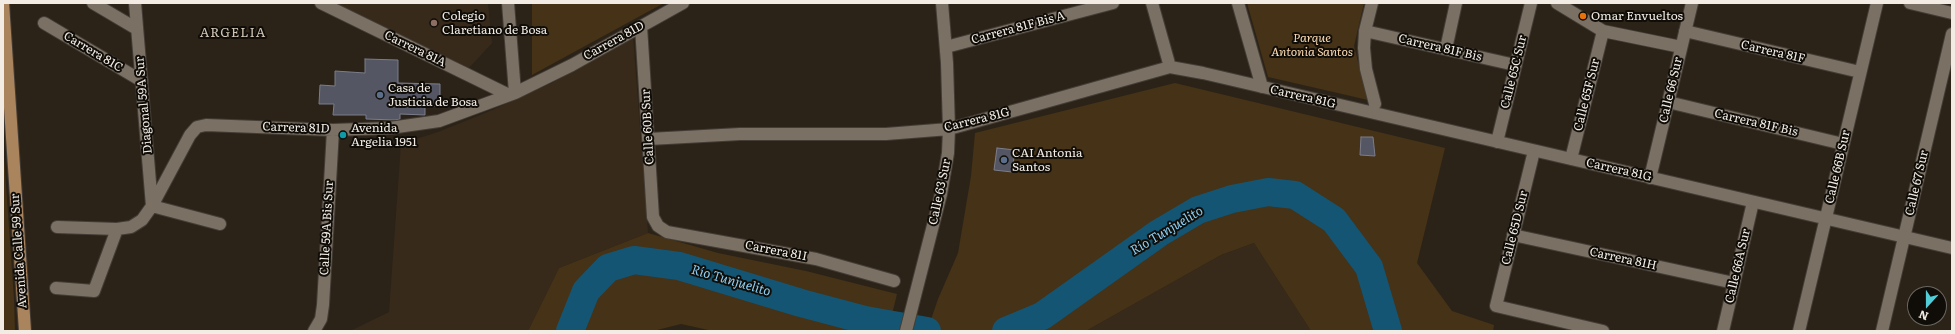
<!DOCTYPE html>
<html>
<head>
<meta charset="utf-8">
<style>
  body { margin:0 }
  #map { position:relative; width:1955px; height:334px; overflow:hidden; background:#2b2318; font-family:Literata,serif }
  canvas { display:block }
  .frame { position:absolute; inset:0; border:4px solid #f2ece5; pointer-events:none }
  .north { position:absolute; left:1907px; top:286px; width:40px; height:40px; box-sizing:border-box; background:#100d08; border:1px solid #6a6660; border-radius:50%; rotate:201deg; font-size:11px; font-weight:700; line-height:16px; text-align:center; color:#f2ece5 }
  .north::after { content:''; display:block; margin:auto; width:14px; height:18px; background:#52ccd6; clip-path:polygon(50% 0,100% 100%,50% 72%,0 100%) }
</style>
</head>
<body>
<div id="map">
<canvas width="1955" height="334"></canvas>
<div class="frame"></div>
<div class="north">N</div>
</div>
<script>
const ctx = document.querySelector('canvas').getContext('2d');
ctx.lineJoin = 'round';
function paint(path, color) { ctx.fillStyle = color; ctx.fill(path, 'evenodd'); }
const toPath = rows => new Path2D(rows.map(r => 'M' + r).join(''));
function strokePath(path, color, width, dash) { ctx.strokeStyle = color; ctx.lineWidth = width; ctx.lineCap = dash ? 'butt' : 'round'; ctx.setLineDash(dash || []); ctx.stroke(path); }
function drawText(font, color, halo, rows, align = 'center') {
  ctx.font = font + ' Literata,serif'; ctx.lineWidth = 4; ctx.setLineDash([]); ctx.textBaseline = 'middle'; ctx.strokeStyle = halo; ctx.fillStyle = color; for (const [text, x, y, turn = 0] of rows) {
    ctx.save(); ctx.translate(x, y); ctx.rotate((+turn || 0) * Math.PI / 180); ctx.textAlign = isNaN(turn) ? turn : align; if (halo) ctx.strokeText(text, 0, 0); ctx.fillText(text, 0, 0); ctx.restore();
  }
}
paint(toPath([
  [336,3,488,3,492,43,469,68],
  [633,36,648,233,559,268,528,331,350,331,389,312,401,144,438,132,490,111,552,83],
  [1254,243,1311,331,1086,331,1221,255]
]), '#372a1a');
paint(toPath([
  [537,3,664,3,532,75,532,4],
  [1247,3,1364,3,1354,46,1368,100,1268,77],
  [1175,83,1445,148,1417,263,1452,311,1494,325,1493,331,1311,331,1254,243,1221,255,1086,331,927,331,938,299,958,253,971,176,975,133],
  [3,142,14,299,15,331,3,331],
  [648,233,718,253,806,271,897,294,888,331,713,331,681,324,653,331,528,331,559,268]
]), '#453217');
strokePath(toPath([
  [570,331,586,291,608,268,634,260,679,266,801,303,865,320,927,331],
  [1006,331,1042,316,1159,233,1198,210,1232,199,1268,192,1295,195,1334,220,1369,267,1388,331]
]), '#145574', 28);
const building = toPath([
  [365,59,398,60,398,83,440,84,440,106,425,106,425,115,400,114,400,119,395,120,366,119,366,115,333,115,334,104,319,104,320,85,335,86,335,71,365,73,365,59],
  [1361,137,1373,137,1375,156,1360,155,1361,137],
  [997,148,1015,150,1012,172,994,170,997,148]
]);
paint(building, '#555664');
strokePath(building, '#7b7d8b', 1);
const minor = toPath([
  [93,3,137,29],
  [135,3,152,206,220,224],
  [321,3,509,95],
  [508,3,515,93],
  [1152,3,1170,67],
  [1238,3,1262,87],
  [1372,3,1365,31,1364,48,1366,69,1375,104],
  [1557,3,1603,31,1681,47],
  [1910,3,1952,13],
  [44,23,142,81],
  [641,26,653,217,658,226,667,232,816,259,894,281],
  [1365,31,1515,65],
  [1685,31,1860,72],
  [946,47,1113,3],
  [1446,49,1456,3],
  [1668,102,1843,144],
  [649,139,740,134,886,134,949,129,1170,67,1203,73,1952,248],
  [1497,142,1531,3],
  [1534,151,1496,306,1603,331],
  [1571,159,1603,31],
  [1650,178,1692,3],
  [57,227,117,229,131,227,142,220,152,206,190,135,197,127,206,125,333,130,390,128,439,121,515,93,572,65,683,3],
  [1513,235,1734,283],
  [56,288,94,291,117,229],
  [314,331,321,319,323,305,333,130],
  [906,331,941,194,948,153,949,129,947,63,942,3],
  [1723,331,1753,202],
  [1799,331,1877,3],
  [1882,331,1952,34]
]);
const major = toPath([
  [3,3,25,331]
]);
strokePath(minor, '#443d36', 14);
strokePath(major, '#443d36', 14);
strokePath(minor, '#7a7064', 12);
strokePath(major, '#aa845d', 12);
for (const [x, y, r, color] of [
  [1583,16,4,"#e8710a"],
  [434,23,4,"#8d6e63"],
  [380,95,4,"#5c6f8a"],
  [343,135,4,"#0f9aa8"],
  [1004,160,4,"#5c6f8a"]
]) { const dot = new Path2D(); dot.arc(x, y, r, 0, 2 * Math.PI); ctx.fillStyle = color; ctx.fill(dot); strokePath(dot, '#100d08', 1.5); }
drawText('12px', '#f2ece5', '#100d08', [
  ["Colegio",442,16],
  ["Claretiano de Bosa",442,30],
  ["Omar Envueltos",1591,16],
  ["Casa de",388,88],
  ["Justicia de Bosa",388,102],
  ["Avenida",351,128],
  ["Argelia 1951",351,142],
  ["CAI Antonia",1012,153],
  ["Santos",1012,167]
], 'left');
drawText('12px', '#f2ece5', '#100d08', [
  ["Carrera 81F Bis A",1018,28,-15],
  ["Carrera 81D",614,41,-29],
  ["Carrera 81F Bis",1440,48,13],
  ["Carrera 81A",415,49,26],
  ["Carrera 81C",93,52,31],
  ["Carrera 81F",1773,52,13],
  ["Calle 65C Sur",1514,72,-76],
  ["Calle 66 Sur",1671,90,-77],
  ["Calle 65F Sur",1587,95,-76],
  ["Carrera 81G",1303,97,13],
  ["Diagonal 59A Sur",144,105,-95],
  ["Carrera 81G",977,120,-14],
  ["Carrera 81F Bis",1756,123,13],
  ["Calle 60B Sur",648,127,-93],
  ["Carrera 81D",296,128,2],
  ["Calle 66B Sur",1838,167,-77],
  ["Carrera 81G",1619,170,13],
  ["Calle 67 Sur",1917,183,-77],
  ["Calle 63 Sur",940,192,-78],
  ["Calle 59A Bis Sur",327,228,-87],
  ["Calle 65D Sur",1515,228,-76],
  ["Avenida Calle 59 Sur",19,251,-94],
  ["Carrera 81I",776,251,11],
  ["Carrera 81H",1623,259,12],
  ["Calle 66A Sur",1738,266,-77]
]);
drawText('italic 12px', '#fbd9af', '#100d08', [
  ["Parque",1312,38],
  ["Antonia Santos",1312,52]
]);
ctx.letterSpacing = '1px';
drawText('13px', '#cfc4b6', '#100d08', [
  ["ARGELIA",233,33]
]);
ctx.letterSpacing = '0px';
drawText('italic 13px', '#8bd0f7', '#100d08', [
  ["Río Tunjuelito",1167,231,-31],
  ["Río Tunjuelito",731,281,16]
]);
</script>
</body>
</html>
